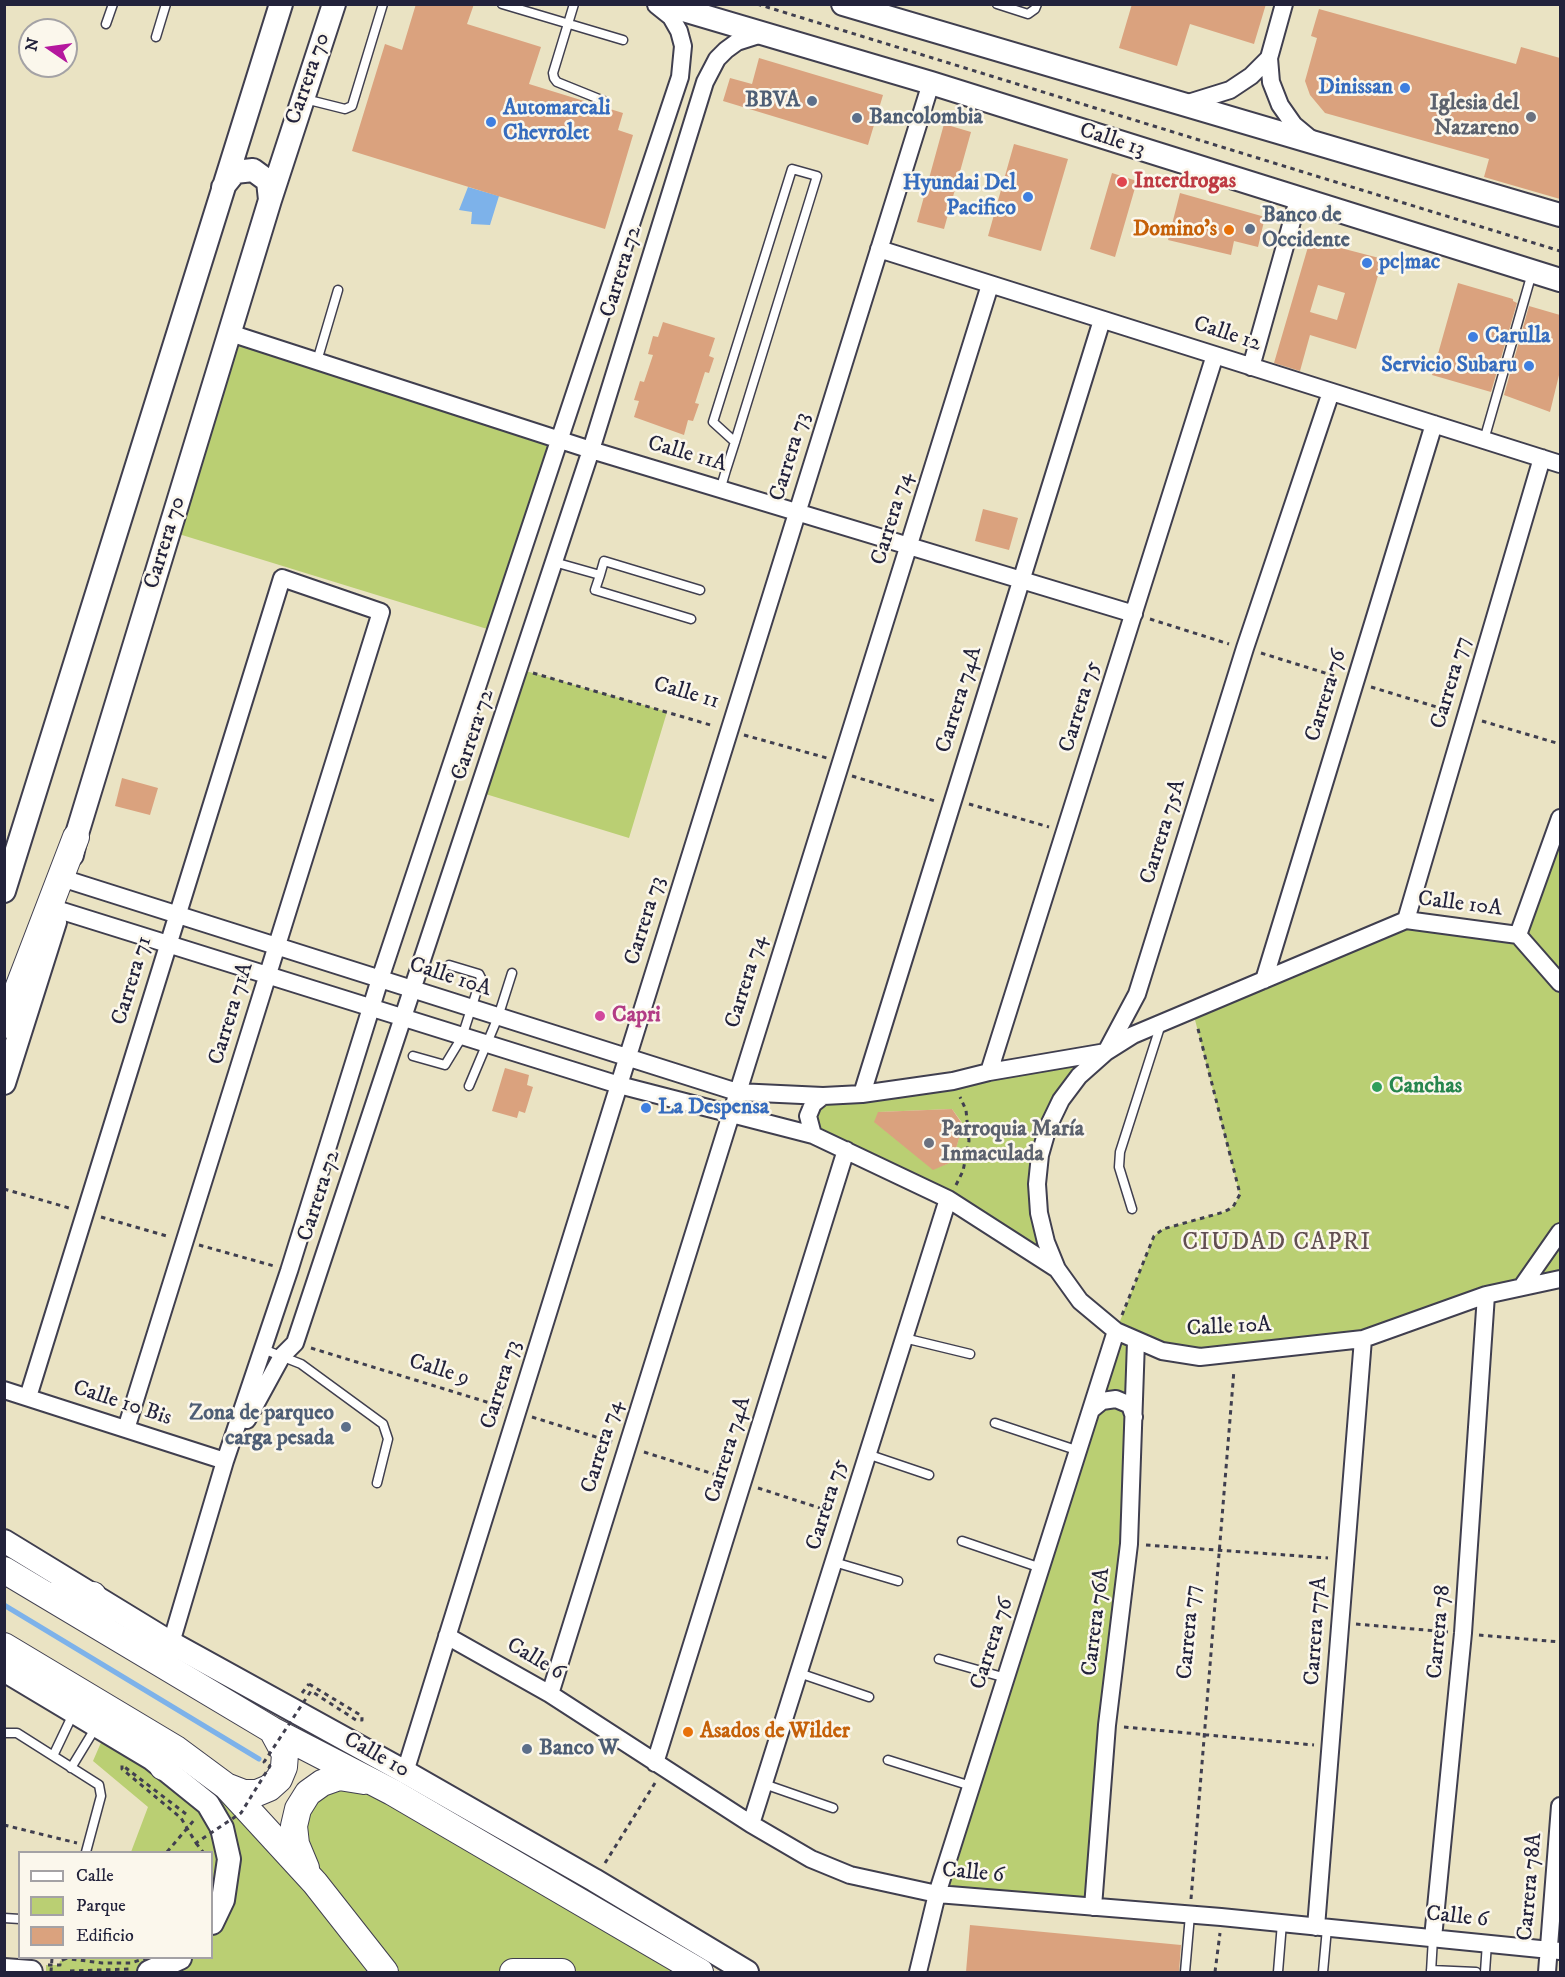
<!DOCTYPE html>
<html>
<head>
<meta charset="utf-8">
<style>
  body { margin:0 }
  #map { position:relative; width:1565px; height:1977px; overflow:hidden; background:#eae3c3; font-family:"IM FELL DW Pica",serif }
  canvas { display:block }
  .frame { position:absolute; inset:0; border:6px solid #22223b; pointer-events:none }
  .legend { position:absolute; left:18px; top:1851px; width:195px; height:108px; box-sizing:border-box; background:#fbf7ec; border:2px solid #a4a2a5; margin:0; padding:8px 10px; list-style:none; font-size:18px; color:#22223b }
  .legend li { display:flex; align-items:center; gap:12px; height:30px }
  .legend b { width:30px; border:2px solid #a4a2a5 }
  .north { position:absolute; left:18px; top:18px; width:60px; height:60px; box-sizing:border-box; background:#fbf7ec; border:2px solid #a4a2a5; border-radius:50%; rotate:283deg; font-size:16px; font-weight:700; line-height:24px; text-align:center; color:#22223b }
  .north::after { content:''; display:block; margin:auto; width:21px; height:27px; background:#b5179e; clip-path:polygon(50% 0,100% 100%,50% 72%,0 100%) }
</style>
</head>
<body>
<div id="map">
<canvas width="1565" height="1977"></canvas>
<div class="frame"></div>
<ul class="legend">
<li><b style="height:8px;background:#fff"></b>Calle</li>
<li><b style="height:16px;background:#bacf73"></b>Parque</li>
<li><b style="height:16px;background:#daa27e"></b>Edificio</li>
</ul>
<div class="north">N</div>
</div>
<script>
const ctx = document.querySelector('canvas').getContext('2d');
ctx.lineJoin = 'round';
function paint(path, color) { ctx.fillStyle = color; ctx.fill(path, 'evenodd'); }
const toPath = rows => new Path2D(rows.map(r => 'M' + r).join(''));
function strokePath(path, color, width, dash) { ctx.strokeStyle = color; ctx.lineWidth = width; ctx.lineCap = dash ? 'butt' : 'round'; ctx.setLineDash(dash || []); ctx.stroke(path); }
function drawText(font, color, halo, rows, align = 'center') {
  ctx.font = font + ' "IM FELL DW Pica",serif'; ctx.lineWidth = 5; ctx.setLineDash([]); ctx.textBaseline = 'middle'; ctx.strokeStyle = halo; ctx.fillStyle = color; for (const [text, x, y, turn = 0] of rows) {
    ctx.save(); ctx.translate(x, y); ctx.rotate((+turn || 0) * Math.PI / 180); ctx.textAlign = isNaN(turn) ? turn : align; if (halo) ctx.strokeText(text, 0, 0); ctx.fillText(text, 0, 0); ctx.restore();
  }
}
paint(toPath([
  [230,333,562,439,497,632,169,531],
  [519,669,667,712,629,838,479,792],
  [1560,818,1560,1279,1363,1339,1235,1354,1137,1342,1093,1907,937,1894,1116,1331,1154,1236,1163,1229,1224,1212,1233,1207,1240,1195,1193,1012,1406,920,1518,935],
  [1106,1052,1061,1100,1037,1184,1057,1269,948,1199,813,1135,813,1104],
  [952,1109,963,1124,952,1162,933,1169,875,1122,879,1112],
  [106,1731,207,1804,226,1786,312,1881,294,1826,339,1777,700,1972,46,1972,46,1965,59,1965,60,1961,68,1958,212,1958,212,1852,131,1852,148,1807,93,1761]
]), '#bacf73');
paint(toPath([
  [468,187,499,196,490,225,471,224,472,212,459,210]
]), '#7db2ea');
strokePath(toPath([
  [4,1605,259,1759]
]), '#7db2ea', 5);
paint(toPath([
  [416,4,474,4,467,24,541,47,529,84,623,113,618,130,633,135,605,229,352,151,385,44,402,50],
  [1132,4,1266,4,1254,44,1190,24,1177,66,1119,48],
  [1319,9,1516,64,1521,47,1560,58,1560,199,1484,177,1489,159,1325,113,1310,95,1305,81,1317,38,1311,36],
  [759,58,883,95,868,145,723,101,730,78,752,84],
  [944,124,971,132,944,229,917,222],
  [1014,144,1068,159,1041,251,988,236],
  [1112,173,1137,181,1115,257,1090,249],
  [1180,193,1265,217,1258,247,1234,241,1231,255,1168,240],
  [1310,240,1383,259,1356,349,1310,335,1300,371,1274,363],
  [1318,285,1345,293,1337,320,1310,312],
  [1458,283,1513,299,1513,301,1517,303,1491,392,1432,375],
  [1529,306,1560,315,1560,371,1550,412,1504,395],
  [663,322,715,338,709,356,714,358,709,373,705,372,695,403,699,404,693,421,688,420,684,435,634,417,639,401,634,400,640,381,644,382,653,355,648,354,653,336,658,337],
  [983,509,1018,518,1009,550,975,541],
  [122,778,158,788,150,815,115,806],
  [505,1068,529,1075,527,1085,533,1087,525,1113,519,1111,517,1118,492,1111],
  [952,1109,963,1125,952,1162,933,1170,874,1122,878,1112],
  [970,1925,1181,1945,1179,1972,966,1972]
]), '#daa27e');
const lane = toPath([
  [502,4,623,40],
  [574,4,553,73,554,78,557,82,604,101],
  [997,4,1028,14,1035,9,1037,4],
  [106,24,113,4],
  [156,37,166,4],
  [305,99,345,109,352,106,383,4],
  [317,361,338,290],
  [1484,440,1532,273],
  [721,487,726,470,735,442,817,176,792,169,713,422,735,442],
  [554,562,600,575,595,590,691,619],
  [600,575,604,561,700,590],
  [413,1056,445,1065,462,1037,481,978,479,974,449,965],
  [469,1086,498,1017,512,973],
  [1132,1209,1119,1167,1120,1152,1161,1024],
  [904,1338,970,1354],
  [263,1349,301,1364,383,1424,388,1439,377,1483],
  [995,1423,1079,1451],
  [867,1454,929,1475],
  [962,1541,1041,1568],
  [834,1562,898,1581],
  [939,1659,1006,1678],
  [799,1673,869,1697],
  [4,1733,17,1733,99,1785,101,1796,86,1852],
  [53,1756,73,1714],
  [888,1760,971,1786],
  [71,1768,96,1727],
  [764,1784,833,1808],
  [4,1918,20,1919],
  [1431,1970,1476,1972],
  [1185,1972,1190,1915],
  [1278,1972,1282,1923],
  [1323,1972,1327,1928],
  [1431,1972,1433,1938],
  [1485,1972,1487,1943]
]);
const street = toPath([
  [1284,4,1269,58,1271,82,1280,105,1294,125,1312,140],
  [1185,104,1230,90,1251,76,1269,58],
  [879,249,1560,464],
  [230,333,591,450,1134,614],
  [1251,367,1298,200],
  [68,880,737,1092,823,1096,862,1094,953,1081,989,1072,1106,1052,1133,1035,1406,920,1518,935,1560,983],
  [59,910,619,1085,813,1135,948,1199,1057,1269,1080,1301,1116,1331,1162,1351,1200,1357,1363,1339,1486,1295,1560,1279],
  [1406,920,1542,458],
  [1518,935,1560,818],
  [1264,980,1434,424],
  [989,1072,1215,355],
  [862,1094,1102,320],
  [813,1135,808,1116,813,1104,823,1096],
  [1057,1269,1046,1242,1039,1213,1037,1184,1040,1155,1048,1127,1061,1100,1079,1076,1106,1052,1137,994,1245,648,1331,392],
  [1523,1285,1560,1232],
  [4,1390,225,1461],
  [28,1397,282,578,381,612,126,1429],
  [1091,1410,1102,1401,1116,1399,1130,1405,1134,1417],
  [247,1420,282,1356,295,1343,591,450,705,82,717,59,726,50,737,42,762,34],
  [447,1636,550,1694,751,1824,811,1859,850,1875,937,1894,1221,1917,1560,1951],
  [171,1643,225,1461,289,1271,380,979,680,77,683,46,679,31,671,17,656,5],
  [550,1694,990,285],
  [655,1763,846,1150],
  [405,1772,931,83],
  [751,1824,948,1199],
  [1093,1907,1107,1725,1129,1544,1136,1341],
  [1316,1927,1363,1339],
  [1433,1938,1463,1633,1486,1295],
  [918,1972,937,1894,1116,1331],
  [1547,1972,1560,1806]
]);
const secondary = toPath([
  [663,4,931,83,1560,280],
  [843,4,1560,215],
  [223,187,235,172,253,170,268,181,270,200],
  [72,855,76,837,270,200,334,4],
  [4,891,281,4],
  [4,1083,55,922],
  [4,1541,171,1643,405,1772,594,1880,747,1972],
  [4,1670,151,1758,208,1804,222,1828,229,1859,223,1900,212,1923],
  [4,1970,31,1972],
  [149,1972,180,1958]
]);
const primary = toPath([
  [4,1025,76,837],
  [4,1570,272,1730,392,1792,700,1972],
  [49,1596,93,1595,104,1629],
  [4,1646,176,1749,226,1786,315,1883,385,1972],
  [163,1767,176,1749],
  [226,1786,244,1793,257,1793,269,1788,279,1779,284,1767,285,1754,272,1730],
  [306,1868,296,1844,294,1826,298,1809,308,1793,322,1783,339,1777,364,1781],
  [513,1972,562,1972]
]);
strokePath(lane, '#403f4f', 11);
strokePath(street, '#403f4f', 20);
strokePath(secondary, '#403f4f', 26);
strokePath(primary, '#403f4f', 28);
strokePath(toPath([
  [757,4,1560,251],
  [1150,619,1229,644],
  [1261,653,1338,677],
  [533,673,714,726],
  [1371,687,1450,711],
  [1482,721,1560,744],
  [744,735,827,758],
  [852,776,935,801],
  [969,804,1049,827],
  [956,1185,963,1171,969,1141,966,1110,960,1097],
  [4,1189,69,1208],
  [101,1217,170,1237],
  [199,1245,274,1266],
  [1122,1315,1154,1236,1163,1229,1224,1212,1233,1207,1240,1194,1197,1025],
  [311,1348,503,1407],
  [532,1417,612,1442],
  [644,1452,726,1478],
  [758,1488,832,1512],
  [1146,1545,1328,1558],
  [1356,1624,1448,1632],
  [1479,1635,1560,1642],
  [302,1693,309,1684],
  [1124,1727,1314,1745],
  [4,1825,77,1843],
  [196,1843,203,1852],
  [167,1852,195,1819],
  [605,1863,655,1783],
  [1191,1899,1234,1370],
  [48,1965,60,1965,60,1961,68,1958],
  [70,1971,130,1969],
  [1215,1972,1220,1933]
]), '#403f4f', 3, [4.5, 4.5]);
strokePath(lane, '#fff', 8);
strokePath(street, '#fff', 16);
strokePath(secondary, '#fff', 22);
strokePath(primary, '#fff', 26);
strokePath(toPath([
  [186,1814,122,1765,122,1769,181,1818,196,1843,241,1813,270,1766,264,1762,311,1691,356,1720,362,1720,362,1716,309,1684],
  [63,1958,102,1963,131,1963,146,1958],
  [51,1972,52,1958]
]), '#403f4f', 3, [4.5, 4.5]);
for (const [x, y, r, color] of [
  [1405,88,6,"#3f7fe0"],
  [812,101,6,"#5c6f8a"],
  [1531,117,6,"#6b7280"],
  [857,118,6,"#5c6f8a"],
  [491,122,6,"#3f7fe0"],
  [1122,182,6,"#e0444e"],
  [1028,197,6,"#3f7fe0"],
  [1250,229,6,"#5c6f8a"],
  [1229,230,6,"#e8710a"],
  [1367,263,6,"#3f7fe0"],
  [1473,337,6,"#3f7fe0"],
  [1529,366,6,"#3f7fe0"],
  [600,1016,6,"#d1479c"],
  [1377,1087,6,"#2e9e5b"],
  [646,1108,6,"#3f7fe0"],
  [929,1143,6,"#6b7280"],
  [346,1427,6,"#5c6f8a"],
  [688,1732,6,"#e8710a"],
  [527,1749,6,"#5c6f8a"]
]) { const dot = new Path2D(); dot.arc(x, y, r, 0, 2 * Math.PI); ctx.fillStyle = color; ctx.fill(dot); strokePath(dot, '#fbf7ec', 2); }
drawText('22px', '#22223b', '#fbf7ec', [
  ["Carrera 70",309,79,-71],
  ["Calle 13",1112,141,18],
  ["Carrera 72",622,272,-73],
  ["Calle 12",1227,335,18],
  ["Calle 11A",687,455,16],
  ["Carrera 73",791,457,-73],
  ["Carrera 74",893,519,-73],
  ["Carrera 70",166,543,-73],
  ["Carrera 77",1452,683,-74],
  ["Calle 11",686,694,16],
  ["Carrera 76",1327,696,-73],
  ["Carrera 74A",960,700,-73],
  ["Carrera 75",1081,707,-73],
  ["Carrera 72",474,735,-72],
  ["Carrera 75A",1164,832,-73],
  ["Calle 10A",1460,905,7],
  ["Carrera 73",646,921,-73],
  ["Calle 10A",450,978,18],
  ["Carrera 71",133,981,-73],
  ["Carrera 74",747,982,-73],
  ["Carrera 71A",232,1014,-73],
  ["Carrera 72",320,1196,-72],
  ["Calle 10A",1229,1328,-3],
  ["Calle 9",439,1371,17],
  ["Carrera 73",502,1385,-73],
  ["Calle 10 Bis",122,1404,18],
  ["Carrera 74",603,1447,-73],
  ["Carrera 74A",729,1450,-73],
  ["Carrera 75",828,1505,-73],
  ["Carrera 76A",1097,1622,-83],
  ["Carrera 77A",1317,1631,-86],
  ["Carrera 77",1190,1632,-85],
  ["Carrera 78",1440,1632,-85],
  ["Carrera 76",993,1644,-72],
  ["Calle 6",535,1660,30],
  ["Calle 10",376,1756,29],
  ["Calle 6",973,1874,5],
  ["Carrera 78A",1531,1887,-85],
  ["Calle 6",1457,1918,6]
]);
drawText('bold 22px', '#366cbe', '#fbf7ec', [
  ["Dinissan",1393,88,"right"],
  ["Automarcali",503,109],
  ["Chevrolet",503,134],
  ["Hyundai Del",1016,184,"right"],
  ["Pacifico",1016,209,"right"],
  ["pc|mac",1379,263],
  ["Carulla",1485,337],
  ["Servicio Subaru",1517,366,"right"],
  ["La Despensa",658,1108]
], 'left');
drawText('bold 22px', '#4e5e75', '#fbf7ec', [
  ["BBVA",800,101,"right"],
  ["Bancolombia",869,118],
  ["Banco de",1262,216],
  ["Occidente",1262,241],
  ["Zona de parqueo",334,1414,"right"],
  ["carga pesada",334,1439,"right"],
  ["Banco W",539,1749]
], 'left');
drawText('bold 22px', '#5b616d', '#fbf7ec', [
  ["Iglesia del",1519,104],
  ["Nazareno",1519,129],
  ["Parroquia María",941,1130,"left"],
  ["Inmaculada",941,1155,"left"]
], 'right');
drawText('bold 22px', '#be3a42', '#fbf7ec', [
  ["Interdrogas",1134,182]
], 'left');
drawText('bold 22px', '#c56008', '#fbf7ec', [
  ["Domino's",1217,230],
  ["Asados de Wilder",700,1732,"left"]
], 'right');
drawText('bold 22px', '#b23c85', '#fbf7ec', [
  ["Capri",612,1016]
], 'left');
drawText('bold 22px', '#27864d', '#fbf7ec', [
  ["Canchas",1389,1087]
], 'left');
ctx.letterSpacing = '1.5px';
drawText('24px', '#624f52', '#fbf7ec', [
  ["CIUDAD CAPRI",1277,1244]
]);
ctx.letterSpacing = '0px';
</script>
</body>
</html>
